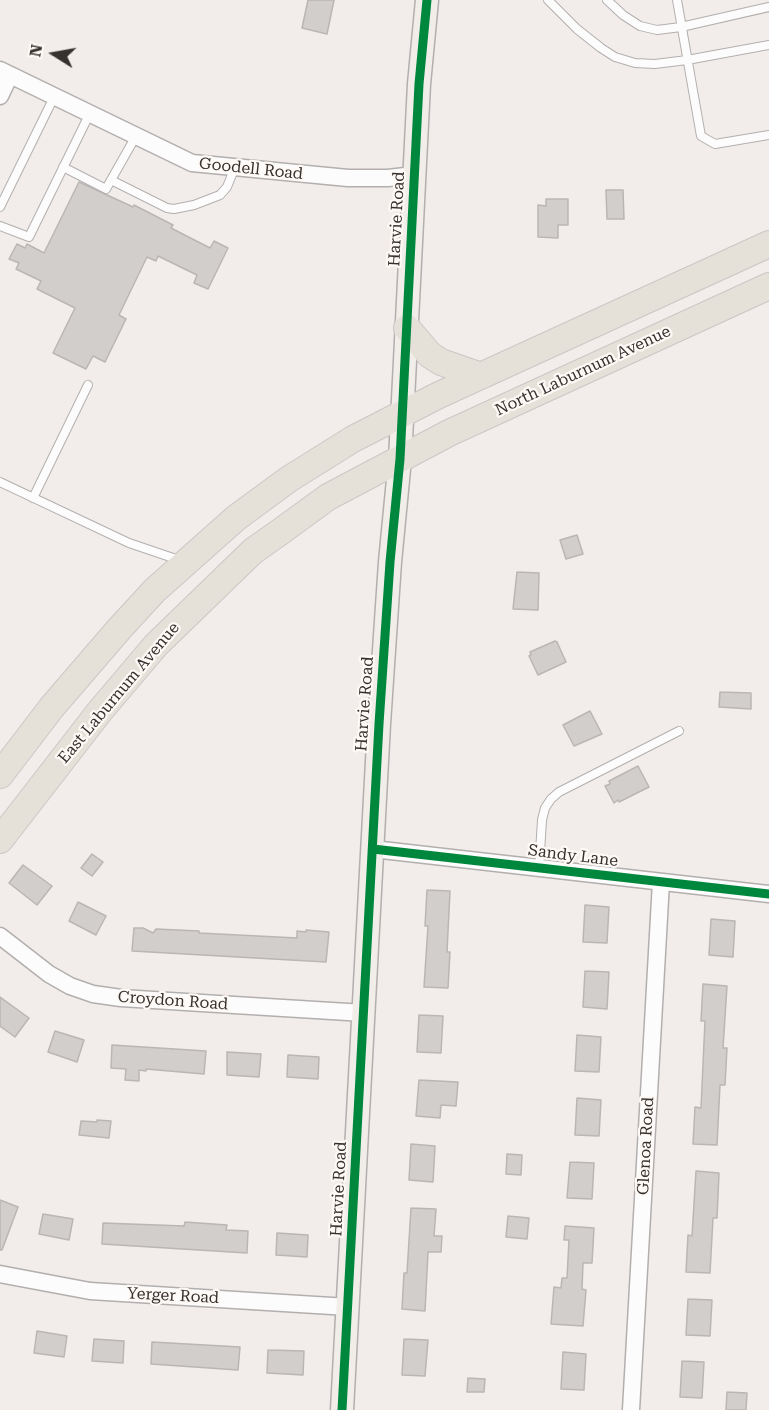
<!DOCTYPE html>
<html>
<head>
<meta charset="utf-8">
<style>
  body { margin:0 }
  #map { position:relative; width:769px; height:1410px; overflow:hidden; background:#f2ecea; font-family:"Roboto Serif",serif }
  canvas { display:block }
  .north { position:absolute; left:24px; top:24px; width:60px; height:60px; -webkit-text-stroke:4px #fff9f6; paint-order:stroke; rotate:281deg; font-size:16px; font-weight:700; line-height:24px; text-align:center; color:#34312f }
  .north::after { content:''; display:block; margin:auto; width:21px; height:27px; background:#34312f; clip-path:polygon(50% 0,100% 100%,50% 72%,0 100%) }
</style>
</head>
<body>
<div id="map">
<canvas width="769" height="1410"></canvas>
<div class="north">N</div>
</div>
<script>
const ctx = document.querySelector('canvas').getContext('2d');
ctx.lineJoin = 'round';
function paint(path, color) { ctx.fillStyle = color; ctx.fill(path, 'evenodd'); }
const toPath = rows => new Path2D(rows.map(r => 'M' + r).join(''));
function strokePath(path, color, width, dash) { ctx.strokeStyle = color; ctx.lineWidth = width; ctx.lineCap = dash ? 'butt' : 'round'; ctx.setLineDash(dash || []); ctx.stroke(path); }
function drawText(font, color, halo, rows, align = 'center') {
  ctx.font = font + ' "Roboto Serif",serif'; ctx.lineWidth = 4.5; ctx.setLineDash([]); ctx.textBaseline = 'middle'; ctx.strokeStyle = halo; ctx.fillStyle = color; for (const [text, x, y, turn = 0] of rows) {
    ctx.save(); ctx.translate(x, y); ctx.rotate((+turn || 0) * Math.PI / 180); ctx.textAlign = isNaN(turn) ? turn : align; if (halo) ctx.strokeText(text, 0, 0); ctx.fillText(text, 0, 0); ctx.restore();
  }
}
const building = toPath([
  [308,0,334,0,327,34,302,28,308,0],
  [79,182,133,207,134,205,173,225,171,228,210,248,214,241,228,248,208,289,194,283,197,275,158,256,156,261,147,257,119,315,126,319,105,362,93,356,86,369,53,353,75,308,37,289,41,281,16,269,19,263,9,259,17,244,25,248,27,244,44,253,79,182],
  [606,190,623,190,624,219,607,219,606,190],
  [546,199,568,199,568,225,558,225,558,238,538,237,538,205,546,206,546,199],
  [577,535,583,554,566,559,560,540,577,535],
  [517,572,539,573,538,610,513,609,517,572],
  [555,641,557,642,566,662,538,675,529,656,531,655,530,652,555,641],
  [720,692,751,693,751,709,719,707,720,692],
  [590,711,602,734,574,746,563,725,590,711],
  [638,766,649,787,619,802,618,800,614,803,605,786,610,784,609,781,638,766],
  [92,854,103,862,92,876,81,868,92,854],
  [23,865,52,886,37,905,9,883,23,865],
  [427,890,450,891,447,952,450,952,448,988,424,987,428,926,425,926,427,890],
  [78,902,106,916,96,935,69,921,78,902],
  [585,905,609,907,607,943,583,942,585,905],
  [711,919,735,921,733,957,709,955,711,919],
  [134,928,143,928,153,933,156,929,199,931,199,933,297,938,297,931,306,932,306,930,329,932,326,962,132,951,134,928],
  [585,971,609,972,607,1009,583,1007,585,971],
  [703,984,727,986,723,1048,727,1048,725,1085,720,1085,717,1145,693,1144,695,1107,701,1108,705,1021,701,1021,703,984],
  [0,997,29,1018,15,1037,0,1026,0,997],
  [419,1015,443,1016,441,1053,417,1052,419,1015],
  [55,1031,84,1040,77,1062,48,1052,55,1031],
  [577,1035,601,1037,599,1072,575,1071,577,1035],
  [112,1045,206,1051,204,1074,146,1069,146,1071,139,1070,139,1081,125,1080,126,1069,111,1068,112,1045],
  [227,1052,261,1054,259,1077,227,1075,227,1052],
  [288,1055,319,1057,318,1079,287,1077,288,1055],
  [419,1080,458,1082,456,1106,441,1105,440,1118,416,1116,419,1080],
  [577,1098,601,1100,599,1136,575,1135,577,1098],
  [97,1120,111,1121,109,1138,79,1135,81,1121,97,1122,97,1120],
  [411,1144,435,1146,433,1182,409,1180,411,1144],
  [507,1154,522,1155,521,1175,506,1174,507,1154],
  [570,1162,594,1163,592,1199,567,1198,570,1162],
  [696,1171,719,1173,717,1218,713,1218,710,1273,686,1272,688,1235,692,1236,696,1171],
  [0,1200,18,1207,2,1250,0,1250,0,1200],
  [411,1208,436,1209,434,1236,442,1236,441,1252,428,1252,425,1311,402,1309,404,1273,407,1273,411,1208],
  [43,1214,73,1219,69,1240,39,1234,43,1214],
  [508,1216,529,1218,527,1239,506,1237,508,1216],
  [185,1222,227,1225,226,1230,248,1231,247,1253,102,1244,103,1223,184,1226,185,1222],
  [565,1226,594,1228,592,1263,583,1263,582,1289,586,1290,583,1326,551,1324,554,1287,561,1288,562,1278,567,1278,569,1240,564,1240,565,1226],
  [277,1233,308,1235,307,1257,276,1255,277,1233],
  [688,1299,712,1300,710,1336,686,1335,688,1299],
  [37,1331,67,1336,64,1357,34,1353,37,1331],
  [94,1339,124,1341,123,1363,92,1361,94,1339],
  [404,1339,428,1340,425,1376,402,1375,404,1339],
  [152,1342,240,1347,238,1370,151,1364,152,1342],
  [268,1350,304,1351,303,1375,267,1373,268,1350],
  [563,1352,586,1354,584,1390,561,1389,563,1352],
  [682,1361,704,1362,702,1398,680,1397,682,1361],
  [468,1378,485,1379,484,1392,467,1392,468,1378],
  [727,1392,747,1393,746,1410,726,1410,727,1392]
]);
paint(building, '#d2cecc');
strokePath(building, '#bab6b4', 1.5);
const lane = toPath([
  [548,0,577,29,601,48,615,57,635,63,655,64,687,60,769,45],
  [607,0,623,15,640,26,657,30,681,27,769,7],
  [677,0,701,136,715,144,769,135],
  [136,136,111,180,167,208,174,209,194,205,220,195,227,187,235,167],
  [63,167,106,189,111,180],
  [0,207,54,97],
  [0,226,29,237,90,113],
  [0,482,129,543,182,561],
  [33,498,88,385],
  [539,868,542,820,545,808,551,799,559,792,679,731]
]);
const street = toPath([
  [0,70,192,163,348,178,388,178,414,175],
  [0,96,10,75],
  [373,849,769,894],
  [0,936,49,974,70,986,93,994,121,998,364,1013],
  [0,1274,90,1291,348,1307],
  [631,1410,661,882]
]);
const secondary = toPath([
  [342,1410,379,724,390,562,400,459,419,84,427,0]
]);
const primary = toPath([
  [407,328,430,355,441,362,481,376],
  [0,775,52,707,120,628,155,590,236,518,289,479,353,439,439,395,769,244],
  [0,840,100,711,156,645,253,551,280,532,328,497,449,433,769,286]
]);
strokePath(lane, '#b3afae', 10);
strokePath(street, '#b3afae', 19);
strokePath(secondary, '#b3afae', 25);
strokePath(primary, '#cac7c6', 28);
strokePath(lane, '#fdfcfc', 8);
strokePath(street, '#fdfcfc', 16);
strokePath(secondary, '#f1eeea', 22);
strokePath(primary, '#e5e0d8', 26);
strokePath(toPath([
  [373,849,769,894],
  [342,1410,379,724,390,562,400,459,419,84,427,0]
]), '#00873e', 9);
drawText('16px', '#34312f', '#fff9f6', [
  ["Goodell Road",251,169,6],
  ["Harvie Road",397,219,-87],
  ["North Laburnum Avenue",583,371,-25],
  ["East Laburnum Avenue",119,693,-50],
  ["Harvie Road",365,704,-86],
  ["Sandy Lane",573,856,7],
  ["Croydon Road",173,1001,4],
  ["Glenoa Road",646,1146,-87],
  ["Harvie Road",339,1189,-87],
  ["Yerger Road",173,1296,3]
]);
</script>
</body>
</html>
